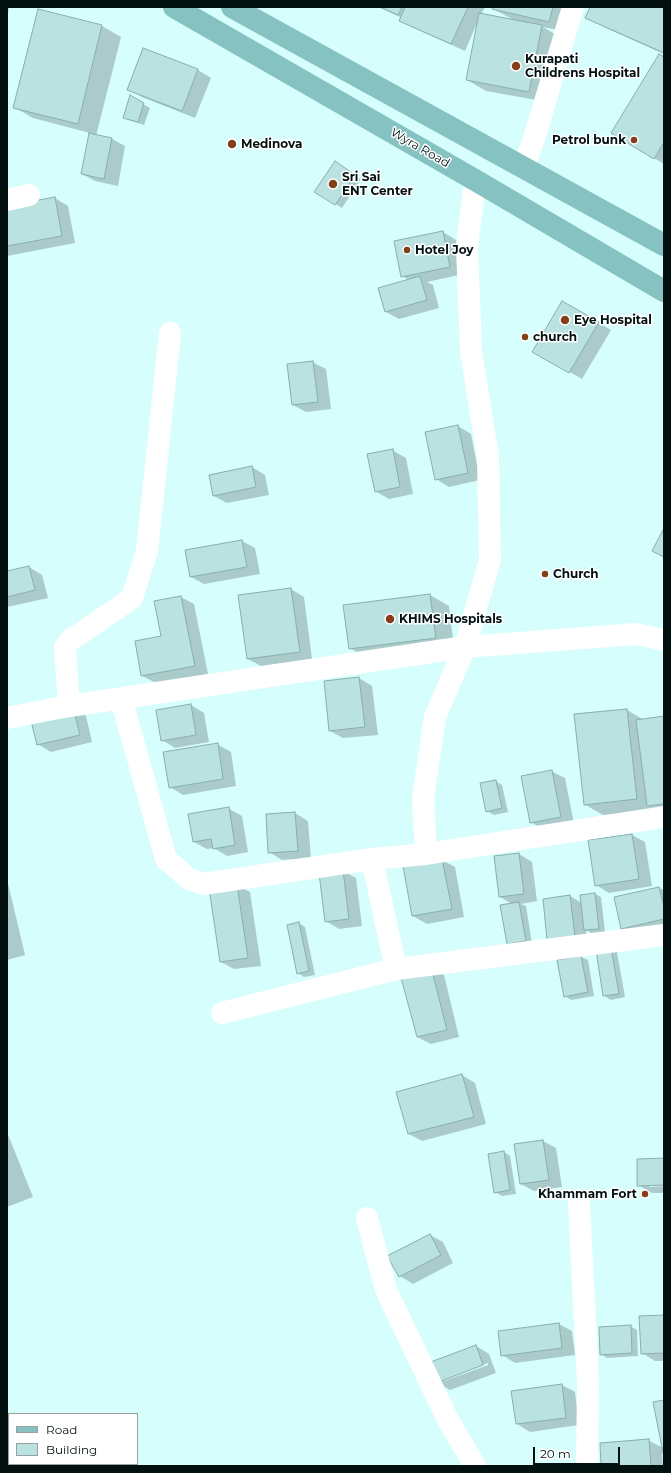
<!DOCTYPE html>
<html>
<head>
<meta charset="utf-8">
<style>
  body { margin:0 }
  #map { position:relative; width:671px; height:1473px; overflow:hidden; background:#d5fefd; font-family:Montserrat,sans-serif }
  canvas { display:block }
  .frame { position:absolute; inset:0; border:8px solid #031010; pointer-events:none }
  .legend { position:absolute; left:8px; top:1413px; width:130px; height:52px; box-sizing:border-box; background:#fff; border:1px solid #9a9f9f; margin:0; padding:5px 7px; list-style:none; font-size:12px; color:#031010 }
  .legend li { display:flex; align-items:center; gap:8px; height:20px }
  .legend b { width:20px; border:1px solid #9a9f9f }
  .scale { position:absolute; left:533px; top:1447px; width:87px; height:18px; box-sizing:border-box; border:2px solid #031010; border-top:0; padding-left:5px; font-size:12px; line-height:14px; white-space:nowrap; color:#031010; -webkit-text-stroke:3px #fff; paint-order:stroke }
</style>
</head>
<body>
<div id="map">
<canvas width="671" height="1473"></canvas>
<div class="frame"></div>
<ul class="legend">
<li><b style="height:5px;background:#85c2c1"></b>Road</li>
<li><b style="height:11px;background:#b9e2e1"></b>Building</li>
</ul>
<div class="scale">20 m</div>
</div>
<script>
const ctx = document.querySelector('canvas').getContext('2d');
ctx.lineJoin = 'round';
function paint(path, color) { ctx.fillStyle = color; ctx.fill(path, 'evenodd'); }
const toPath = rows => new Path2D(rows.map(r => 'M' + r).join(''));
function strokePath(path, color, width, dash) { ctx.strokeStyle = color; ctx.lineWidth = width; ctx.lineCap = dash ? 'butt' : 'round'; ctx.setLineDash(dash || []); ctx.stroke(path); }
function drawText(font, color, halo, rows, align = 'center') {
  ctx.font = font + ' Montserrat,sans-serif'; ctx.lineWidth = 3; ctx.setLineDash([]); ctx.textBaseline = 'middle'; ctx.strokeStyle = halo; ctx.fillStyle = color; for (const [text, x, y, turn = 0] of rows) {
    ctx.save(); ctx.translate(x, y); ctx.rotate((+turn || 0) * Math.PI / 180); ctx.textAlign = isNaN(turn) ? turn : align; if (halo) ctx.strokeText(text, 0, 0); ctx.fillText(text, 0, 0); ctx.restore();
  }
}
paint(toPath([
  [7,7,9,7,7,20],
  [378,7,485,7,481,15,514,20,493,9,494,7,574,7,568,32,543,27,560,37,548,102,486,91,467,80,477,23,465,51,414,28,400,20,402,18],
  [591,7,664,7,664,54,606,28,587,17],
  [38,11,102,26,121,37,96,136,112,139,125,146,118,186,95,181,82,174,90,133,33,118,14,107],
  [144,50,198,70,211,78,195,118,142,97,128,89],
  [664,58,664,164,654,158],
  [130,96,150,108,144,125,131,121,124,118],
  [342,166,361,179,342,208,316,192],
  [55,198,68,206,75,243,7,256,7,207],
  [443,232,456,240,463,274,427,282,433,285,439,308,399,319,386,312,409,280,402,276],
  [562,302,611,330,582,379,533,351],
  [312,362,326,369,331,409,306,412,293,405],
  [458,426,471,434,480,480,449,487,436,479],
  [392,450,406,458,413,494,389,499,375,491],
  [252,467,265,475,269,495,227,503,214,496],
  [242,541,255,548,260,574,204,584,191,577],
  [29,567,42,575,48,598,7,607,7,572],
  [291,589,304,597,312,659,261,666,248,659],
  [430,595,449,606,454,648,369,659,350,648,344,605],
  [181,597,194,604,208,674,156,683,142,676],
  [359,678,372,686,378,735,343,738,330,731,325,682],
  [191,705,204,713,209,742,175,748,162,740],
  [73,708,86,716,92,742,51,752,38,744],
  [627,710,644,720,664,717,664,815,654,810,603,815,584,804],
  [217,744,231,752,236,786,183,795,170,787],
  [551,771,565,778,574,824,544,830,531,822],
  [495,781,502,785,508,812,494,815,487,811],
  [228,808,242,816,248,852,227,856,214,848,207,849,194,842],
  [295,813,308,821,311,858,282,860,269,852],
  [632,835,645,842,652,886,609,893,596,885,589,841],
  [519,854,532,862,537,901,521,904,526,906,532,944,507,943,512,904,500,897],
  [442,860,455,867,464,917,427,924,413,916,404,867],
  [343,871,356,878,362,926,339,929,326,921],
  [7,879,25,955,7,960],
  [237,885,250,892,261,966,234,969,221,962],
  [659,888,664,890,664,929,635,936,622,928],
  [595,894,601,897,605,932,591,933,586,930,588,944,562,947,570,896,582,903],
  [299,923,305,927,315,975,304,977,298,973],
  [610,948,617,952,625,997,611,1000,604,996],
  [581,957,588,960,594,996,571,1000,565,996],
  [430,968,444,975,459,1037,431,1044,417,1037],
  [462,1075,475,1083,486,1124,422,1141,409,1134],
  [7,1132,33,1197,7,1207],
  [543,1141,556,1148,562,1187,534,1191,521,1184],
  [504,1152,510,1156,516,1194,502,1196,495,1192],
  [664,1159,664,1184,650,1185,650,1187,664,1186,664,1193,652,1193,638,1185],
  [430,1235,443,1242,453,1263,413,1284,400,1276],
  [664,1316,664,1361,655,1361,642,1353],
  [559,1324,572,1331,575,1355,515,1363,502,1355],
  [630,1326,637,1330,638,1356,607,1358,601,1354],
  [476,1346,489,1354,496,1373,450,1390,436,1382],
  [488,1363,488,1365,444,1381,444,1379],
  [562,1385,575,1392,579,1425,530,1432,517,1424],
  [664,1401,664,1455,664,1452,662,1453,663,1466,602,1466,648,1440,663,1448]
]), '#0003');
const building = toPath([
  [380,7,402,7,398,15,380,7],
  [405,7,468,7,451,44,399,21,405,7],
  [493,7,553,7,549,22,492,9,493,7],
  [590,7,664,7,664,53,585,18,590,7],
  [38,9,102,25,78,124,13,108,38,9],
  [479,13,542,25,529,92,466,80,479,13],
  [143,48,198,69,182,111,127,90,143,48],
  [659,54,664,57,664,142,654,159,611,133,659,54],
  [130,95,144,103,138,122,123,118,130,95],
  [89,133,112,138,104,179,81,174,89,133],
  [335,161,355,175,335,205,314,192,335,161],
  [55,197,62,236,7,246,7,206,55,197],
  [443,231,450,267,401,277,394,241,443,231],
  [420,276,427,300,385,312,378,288,420,276],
  [562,301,599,322,569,373,532,352,562,301],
  [313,361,318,402,292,405,287,364,313,361],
  [458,425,468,473,435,480,425,432,458,425],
  [393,449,400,487,375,492,367,454,393,449],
  [252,466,256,487,213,496,209,475,252,466],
  [664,528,664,557,652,551,664,528],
  [242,540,247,567,190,577,185,550,242,540],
  [29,566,35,590,7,597,7,571,29,566],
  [291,588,300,652,247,659,238,595,291,588],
  [430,594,436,638,349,649,343,605,430,594],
  [181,596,195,666,141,676,135,641,161,636,154,601,181,596],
  [359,677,365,727,329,731,324,681,359,677],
  [191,704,196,735,161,741,156,710,191,704],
  [73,707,80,735,37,745,30,717,73,707],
  [627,709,637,799,584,805,574,714,627,709],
  [664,716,664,804,647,806,636,720,664,716],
  [218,743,223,779,169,788,163,752,218,743],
  [552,770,561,817,530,823,521,776,552,770],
  [496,780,502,808,486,812,480,783,496,780],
  [229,807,235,845,213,849,211,839,193,842,188,814,229,807],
  [295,812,298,851,268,853,266,814,295,812],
  [632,834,639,879,595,886,588,840,632,834],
  [519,853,524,894,499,897,494,856,519,853],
  [442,859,452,909,412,916,403,866,442,859],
  [343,870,349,919,325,922,319,873,343,870],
  [237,884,248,958,220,962,209,888,237,884],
  [659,887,664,907,664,919,621,929,614,897,659,887],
  [595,893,599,929,584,930,580,895,595,893],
  [570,895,575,937,547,940,543,899,570,895],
  [519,902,526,941,507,944,500,905,519,902],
  [299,922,309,971,297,974,287,925,299,922],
  [611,947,619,994,603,996,596,950,611,947],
  [581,956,588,992,564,997,557,960,581,956],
  [431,967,447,1030,417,1037,400,974,431,967],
  [462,1074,474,1117,408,1134,396,1092,462,1074],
  [543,1140,549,1180,520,1184,514,1144,543,1140],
  [504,1151,510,1190,494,1193,488,1154,504,1151],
  [664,1158,664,1185,637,1186,637,1159,664,1158],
  [430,1234,441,1255,399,1277,387,1256,430,1234],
  [664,1315,664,1353,641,1354,639,1316,664,1315],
  [559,1323,562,1348,501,1356,498,1331,559,1323],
  [631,1325,632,1353,600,1355,599,1327,631,1325],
  [476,1345,483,1365,436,1383,428,1363,476,1345],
  [562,1384,566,1418,516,1424,511,1391,562,1384],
  [664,1400,664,1458,653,1402,664,1400],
  [649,1439,651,1466,601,1466,600,1443,649,1439]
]);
paint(building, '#b9e2e1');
strokePath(building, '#88aeae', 1);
strokePath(toPath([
  [523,168,534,139,573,7],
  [7,200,29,195],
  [121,698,166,859,189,879,203,884,372,859,426,854,664,817],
  [69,706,65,648,71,639,80,634,132,598,147,551,170,333],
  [7,718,69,706,465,647,636,634,664,640],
  [426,854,423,798,435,717,465,647,490,560,488,457,471,351,467,247,475,180],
  [372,859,396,969],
  [222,1013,396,969,664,935],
  [579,1203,588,1383,587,1466],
  [367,1218,386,1290,447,1418,475,1466]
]), '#fff', 22);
strokePath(toPath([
  [174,7,475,180,664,291],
  [232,7,664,245]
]), '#85c2c1', 22);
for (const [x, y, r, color] of [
  [516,66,5,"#853e1b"],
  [634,140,4,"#853e1b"],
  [232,144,5,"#853e1b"],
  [333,184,5,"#853e1b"],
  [407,250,4,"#853e1b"],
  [565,320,5,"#853e1b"],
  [525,337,4,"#853e1b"],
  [545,574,4,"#853e1b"],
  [390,619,5,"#853e1b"],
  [645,1194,4,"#853e1b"]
]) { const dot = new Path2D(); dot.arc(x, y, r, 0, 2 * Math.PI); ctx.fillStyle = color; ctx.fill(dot); strokePath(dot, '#fff', 1.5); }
drawText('bold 12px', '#031010', '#fff', [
  ["Kurapati",525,59],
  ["Childrens Hospital",525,73],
  ["Petrol bunk",626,140,"right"],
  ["Medinova",241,144],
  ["Sri Sai",342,177],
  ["ENT Center",342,191],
  ["Hotel Joy",415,250],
  ["Eye Hospital",574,320],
  ["church",533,337],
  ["Church",553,574],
  ["KHIMS Hospitals",399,619],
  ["Khammam Fort",637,1194,"right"]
], 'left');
drawText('12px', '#031010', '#fff', [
  ["Wyra Road",420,148,30]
]);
</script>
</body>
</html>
